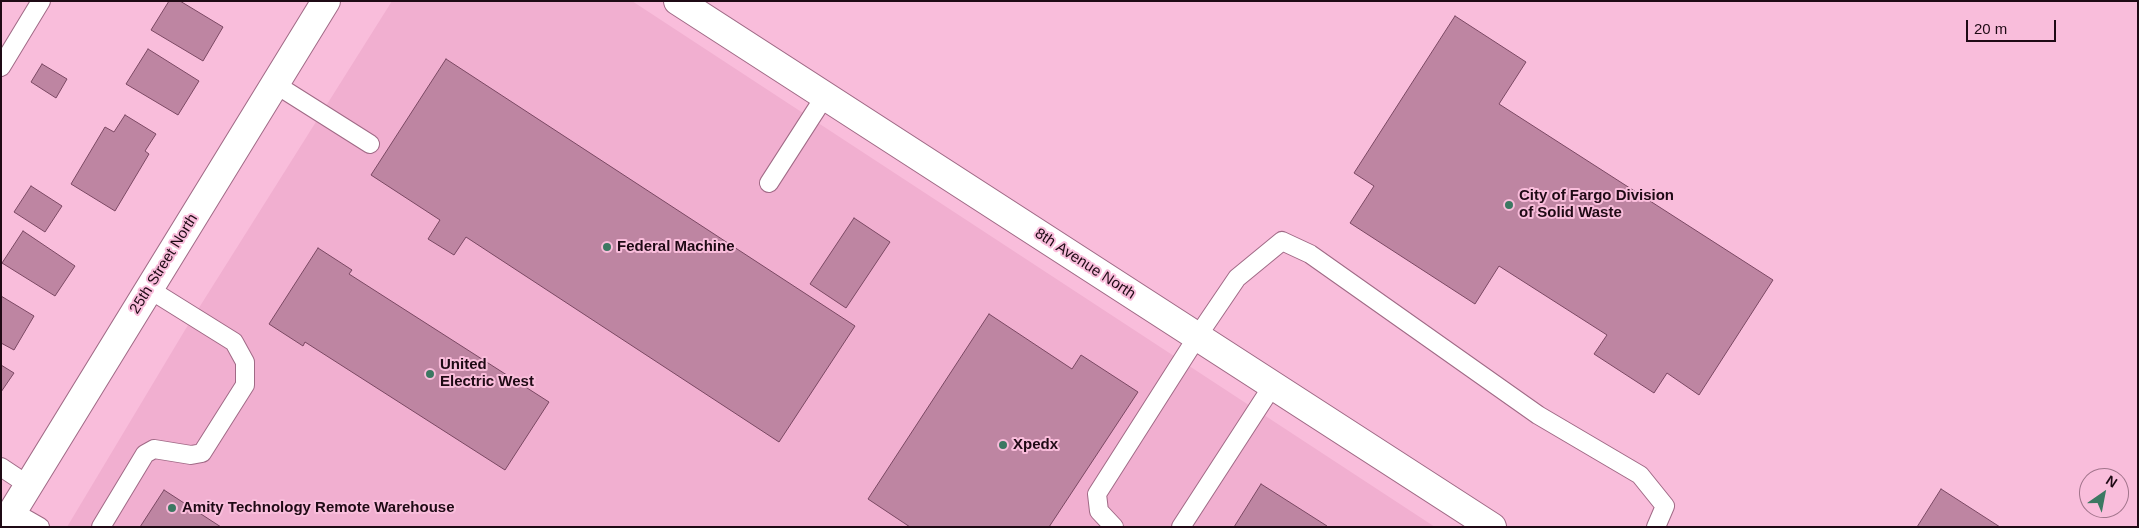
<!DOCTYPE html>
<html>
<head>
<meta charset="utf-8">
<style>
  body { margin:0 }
  #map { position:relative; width:2139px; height:528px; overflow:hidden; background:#f9bddb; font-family:Helvetica,sans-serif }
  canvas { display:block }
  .frame { position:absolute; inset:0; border:2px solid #1f0a15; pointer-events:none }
  .north { position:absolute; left:2079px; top:468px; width:50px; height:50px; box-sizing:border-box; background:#f9bddb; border:1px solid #a2758c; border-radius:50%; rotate:33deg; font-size:14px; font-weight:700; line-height:20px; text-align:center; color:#1f0a15 }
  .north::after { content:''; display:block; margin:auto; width:18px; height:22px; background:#3c7862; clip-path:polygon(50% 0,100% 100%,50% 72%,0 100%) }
  .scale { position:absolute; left:1966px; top:20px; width:90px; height:22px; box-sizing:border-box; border:2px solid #1f0a15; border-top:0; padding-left:6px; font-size:15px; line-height:18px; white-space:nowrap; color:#1f0a15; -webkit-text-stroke:4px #f9bddb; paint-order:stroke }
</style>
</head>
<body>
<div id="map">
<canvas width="2139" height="528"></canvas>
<div class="frame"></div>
<div class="north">N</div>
<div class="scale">20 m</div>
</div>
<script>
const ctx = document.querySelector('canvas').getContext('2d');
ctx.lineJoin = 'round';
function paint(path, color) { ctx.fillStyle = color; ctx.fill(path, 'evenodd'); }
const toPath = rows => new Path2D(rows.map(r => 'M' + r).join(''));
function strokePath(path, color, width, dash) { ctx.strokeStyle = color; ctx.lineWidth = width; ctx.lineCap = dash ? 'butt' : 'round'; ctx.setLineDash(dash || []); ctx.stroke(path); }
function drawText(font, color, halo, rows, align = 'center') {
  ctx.font = font + ' Helvetica,sans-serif'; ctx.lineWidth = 4; ctx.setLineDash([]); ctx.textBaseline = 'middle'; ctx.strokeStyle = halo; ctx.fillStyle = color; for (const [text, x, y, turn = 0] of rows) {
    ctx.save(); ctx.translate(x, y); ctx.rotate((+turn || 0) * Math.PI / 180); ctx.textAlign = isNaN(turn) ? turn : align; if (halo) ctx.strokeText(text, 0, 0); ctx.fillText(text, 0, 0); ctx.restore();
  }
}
paint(toPath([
  [392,1,632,1,1435,527,67,527,185,330]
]), '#f1afd0');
const building = toPath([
  [169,1,180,1,223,27,203,61,151,30,169,1],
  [1455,16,1526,62,1499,104,1773,280,1699,395,1667,373,1654,393,1594,354,1607,335,1499,266,1475,304,1350,223,1374,186,1354,173,1455,16],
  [148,49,199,81,178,115,126,84,148,49],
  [446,59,855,326,779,442,466,237,454,255,428,239,440,220,371,175,446,59],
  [42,64,67,79,56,98,31,82,42,64],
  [125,115,156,134,145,151,149,154,115,211,71,184,105,127,114,132,125,115],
  [31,186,62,206,45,232,14,212,31,186],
  [854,218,890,242,846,308,810,284,854,218],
  [23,231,75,266,55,296,2,263,23,231],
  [318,248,352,270,349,274,549,402,505,470,305,342,303,346,269,324,318,248],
  [1,296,34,316,14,350,1,343,1,296],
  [989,314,1072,369,1081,355,1138,392,1049,527,910,527,868,499,989,314],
  [1,365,14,373,1,392,1,365],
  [1261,484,1327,526,1327,527,1234,527,1261,484],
  [1941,489,2000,527,1917,527,1941,489],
  [164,490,221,527,140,527,164,490]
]);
paint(building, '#be85a2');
strokePath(building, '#7b4863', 1);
const service = toPath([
  [1,67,41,1],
  [275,84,370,144],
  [769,183,825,96],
  [1,467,28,485],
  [12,511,40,527],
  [101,527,145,454,154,449,191,455,202,453,245,385,245,362,234,342,149,289],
  [1114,527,1099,511,1097,494,1197,337,1237,278,1282,241,1310,254,1538,415,1640,475,1665,506,1656,527],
  [1181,527,1273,385]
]);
const minor = toPath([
  [678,1,1492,527]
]);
const tertiary = toPath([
  [3,527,326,1]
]);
strokePath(service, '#a06a86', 20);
strokePath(minor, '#a06a86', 30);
strokePath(tertiary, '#a06a86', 30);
strokePath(service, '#fff', 18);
strokePath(minor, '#fff', 28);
strokePath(tertiary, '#fff', 28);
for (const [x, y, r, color] of [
  [1509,205,5,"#3c7862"],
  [607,247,5,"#3c7862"],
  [430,374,5,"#3c7862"],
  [1003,445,5,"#3c7862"],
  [172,508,5,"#3c7862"]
]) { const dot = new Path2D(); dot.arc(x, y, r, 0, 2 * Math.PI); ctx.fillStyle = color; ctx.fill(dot); strokePath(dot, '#f9bddb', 2); }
drawText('bold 15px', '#1f0a15', '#f9bddb', [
  ["City of Fargo Division",1519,196],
  ["of Solid Waste",1519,213],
  ["Federal Machine",617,247],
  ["United",440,365],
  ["Electric West",440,382],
  ["Xpedx",1013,445],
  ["Amity Technology Remote Warehouse",182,508]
], 'left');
drawText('15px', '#1f0a15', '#f9bddb', [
  ["25th Street North",164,264,-58],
  ["8th Avenue North",1085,264,33]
]);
</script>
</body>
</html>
